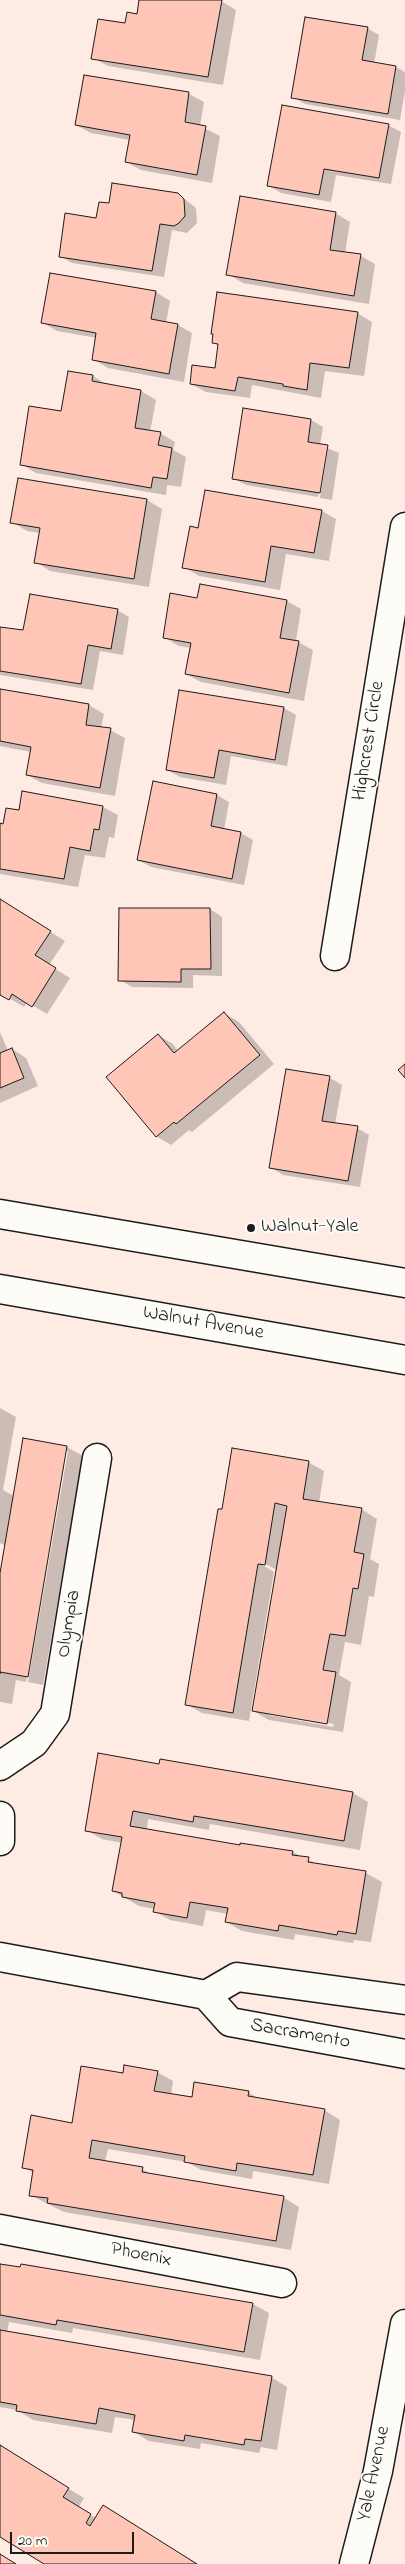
<!DOCTYPE html>
<html>
<head>
<meta charset="utf-8">
<style>
  body { margin:0 }
  #map { position:relative; width:405px; height:2564px; overflow:hidden; background:#feece4; font-family:"Indie Flower",sans-serif }
  canvas { display:block }
  .scale { position:absolute; left:10px; top:2532px; width:124px; height:22px; box-sizing:border-box; border:2px solid #1c1c1c; border-top:0; padding-left:6px; font-size:15px; line-height:18px; white-space:nowrap; color:#1c1c1c; -webkit-text-stroke:4px #fdfcf7; paint-order:stroke }
</style>
</head>
<body>
<div id="map">
<canvas width="405" height="2564"></canvas>
<div class="scale">20 m</div>
</div>
<script>
const ctx = document.querySelector('canvas').getContext('2d');
ctx.lineJoin = 'round';
function paint(path, color) { ctx.fillStyle = color; ctx.fill(path, 'evenodd'); }
const toPath = rows => new Path2D(rows.map(r => 'M' + r).join(''));
function strokePath(path, color, width, dash) { ctx.strokeStyle = color; ctx.lineWidth = width; ctx.lineCap = dash ? 'butt' : 'round'; ctx.setLineDash(dash || []); ctx.stroke(path); }
function drawText(font, color, halo, rows, align = 'center') {
  ctx.font = font + ' "Indie Flower",sans-serif'; ctx.lineWidth = 4; ctx.setLineDash([]); ctx.textBaseline = 'middle'; ctx.strokeStyle = halo; ctx.fillStyle = color; for (const [text, x, y, turn = 0] of rows) {
    ctx.save(); ctx.translate(x, y); ctx.rotate((+turn || 0) * Math.PI / 180); ctx.textAlign = isNaN(turn) ? turn : align; if (halo) ctx.strokeText(text, 0, 0); ctx.fillText(text, 0, 0); ctx.restore();
  }
}
paint(toPath([
  [141,0,214,0,221,1,236,10,223,85,108,66,93,58,138,15],
  [367,28,379,35,374,64,396,67,405,72,405,91,400,120,305,104,293,97],
  [85,76,189,94,204,102,200,126,220,136,212,183,141,170,126,162,130,140,91,133,76,125],
  [388,125,401,132,391,184,336,175,331,202,281,193,269,186],
  [178,194,196,208,197,223,187,233,172,230,164,277,72,263,60,256,110,204],
  [335,213,350,222,345,253,361,256,375,264,369,304,243,283,228,274],
  [156,292,170,301,166,323,178,325,192,333,184,382,108,368,93,359,97,338,57,331,43,323],
  [357,313,372,322,364,376,325,371,321,398,252,385,250,398,206,392,191,384,216,369,219,346,213,342,215,335,212,333],
  [93,376,107,385,141,391,156,400,150,432,160,433,175,442,173,450,186,457,181,487,167,485,166,495,36,473,21,464],
  [245,410,311,420,323,427,320,445,339,453,332,500,320,498,328,449,326,449,318,497,246,485,233,478],
  [19,479,147,500,162,509,149,587,50,571,36,562,40,533,27,531,12,522],
  [322,511,336,519,329,561,286,554,280,590,199,576,184,567,199,529],
  [198,599,287,601,301,609,296,641,313,650,304,701,201,682,186,674,191,648,179,646,164,637],
  [117,610,129,617,123,655,100,651,93,690,0,675,0,628,24,632],
  [0,690,89,705,104,714,101,728,110,730,125,738,115,796,42,783,27,775,31,752,0,746],
  [284,708,296,715,287,766,231,756,226,785,180,777,167,770],
  [154,783,217,795,229,802,224,830,241,833,253,840,244,885,151,867,138,860],
  [23,793,103,807,118,815,114,838,109,837,105,858,85,855,78,887,0,874,0,825,4,825,20,812],
  [0,900,65,941,49,965,70,978,47,1014,27,1002,24,1007,0,993],
  [120,909,210,909,222,917,222,976,193,975,193,988,132,987,120,980],
  [224,1013,239,1022,274,1064,192,1132,189,1130,171,1145,156,1136,158,1035,173,1044,178,1051],
  [0,1032,8,1051,12,1049,26,1058,38,1086,0,1103],
  [330,1078,342,1085,335,1124,357,1128,369,1135,360,1187,283,1175,270,1167],
  [0,1408,16,1417,3,1490,14,1496,24,1439,67,1447,83,1456,43,1685,28,1682,68,1451,65,1451,26,1682,16,1680,12,1704,0,1702,0,1581,6,1546,0,1543],
  [308,1462,324,1471,319,1503,361,1509,377,1519,370,1559,379,1564,374,1597,369,1596,361,1645,345,1642,339,1675,351,1682,343,1732,269,1720,253,1711,277,1570,260,1561,259,1563,276,1573,274,1572,249,1721,202,1713,186,1704,223,1510],
  [269,1713,334,1724,333,1727,269,1715],
  [160,1765,353,1793,368,1802,360,1850,210,1824,209,1830,148,1819,147,1830,241,1847,293,1852,319,1865,366,1873,382,1882,371,1942,354,1940,353,1943,295,1934,294,1940,242,1931,226,1922,228,1914,206,1910,203,1926,170,1920,154,1911,155,1909,139,1906,113,1891,122,1843,102,1839,86,1830],
  [157,2072,173,2081,171,2095,193,2099,248,2092,261,2100,324,2110,340,2120,329,2184,253,2171,252,2179,201,2170,187,2162,108,2149,105,2162,142,2169,155,2176,283,2197,299,2207,291,2250,64,2212,30,2195,34,2173,23,2167,124,2075],
  [0,2265,253,2304,269,2313,260,2360,73,2328,72,2333,9,2322,7,2333,271,2377,287,2387,277,2450,261,2447,259,2453,201,2443,200,2449,149,2441,134,2432,136,2420,115,2417,112,2433,33,2420,17,2410,0,2407],
  [0,2448,84,2498,78,2508,96,2518,196,2564,46,2564,0,2535]
]), '#0003');
const building = toPath([
  [139,0,222,0,208,77,91,59,98,19,125,23,127,12,137,14,139,0],
  [305,17,368,27,362,60,396,66,388,114,291,98,305,17],
  [84,75,189,92,185,122,206,126,197,175,125,162,130,135,75,125,84,75],
  [282,105,389,124,379,178,324,169,319,195,267,186,282,105],
  [112,183,178,193,184,199,185,216,179,223,174,226,160,224,152,271,59,257,65,213,96,218,99,202,109,203,112,183],
  [240,196,336,212,330,250,361,254,354,296,226,275,240,196],
  [50,273,156,291,151,319,178,324,169,374,92,360,96,333,41,323,50,273],
  [217,292,358,312,349,368,310,363,307,390,283,386,283,384,238,377,235,391,190,384,192,365,215,368,218,344,212,343,213,334,211,334,217,292],
  [68,371,93,375,92,381,141,390,135,428,161,432,158,445,172,448,167,479,153,477,151,488,20,465,29,406,61,411,68,371],
  [243,408,311,419,308,442,328,445,320,493,232,479,243,408],
  [18,478,147,499,134,579,34,563,40,528,10,523,18,478],
  [205,490,322,510,314,553,271,546,265,582,182,568,190,526,198,528,205,490],
  [200,584,287,600,280,638,299,641,289,693,185,674,191,643,163,638,170,593,197,598,200,584],
  [30,594,118,609,111,649,88,645,81,684,0,671,0,627,23,630,30,594],
  [0,689,89,704,86,725,111,728,100,788,26,775,31,747,0,741,0,689],
  [179,690,284,707,275,760,219,750,214,778,166,770,179,690],
  [153,781,217,794,211,826,241,832,232,879,137,860,153,781],
  [22,791,103,806,99,830,94,829,90,851,70,847,64,879,0,869,0,823,3,824,6,808,19,810,22,791],
  [0,899,51,931,35,955,56,968,32,1007,12,994,9,1000,0,995,0,899],
  [119,908,210,908,211,969,181,969,181,982,118,981,119,908],
  [224,1012,260,1055,176,1124,174,1122,156,1137,106,1077,158,1034,174,1053,224,1012],
  [12,1048,24,1078,0,1088,0,1053,12,1048],
  [405,1064,405,1078,398,1070,405,1064],
  [286,1069,330,1076,322,1121,358,1126,348,1181,269,1168,286,1069],
  [23,1438,67,1446,28,1677,0,1672,0,1674,0,1573,23,1438],
  [232,1448,309,1461,303,1499,362,1508,354,1552,364,1554,358,1589,353,1588,345,1636,330,1634,323,1670,336,1672,327,1724,252,1711,287,1506,275,1503,265,1565,258,1564,233,1713,185,1705,218,1509,222,1509,232,1448],
  [98,1753,159,1764,160,1759,353,1792,344,1841,194,1816,193,1822,133,1811,130,1826,240,1845,240,1843,293,1851,292,1855,309,1857,308,1862,366,1871,356,1934,338,1931,337,1935,279,1925,278,1931,225,1922,228,1908,190,1902,187,1918,153,1912,155,1903,122,1897,122,1893,112,1891,122,1837,85,1831,98,1753],
  [124,2065,158,2071,154,2091,192,2097,194,2082,249,2091,248,2096,325,2109,313,2175,237,2163,236,2171,184,2162,185,2156,92,2140,89,2158,143,2167,142,2172,284,2196,276,2241,47,2203,48,2198,29,2196,33,2170,22,2168,31,2115,72,2123,81,2066,123,2073,124,2065],
  [0,2264,20,2267,21,2264,253,2303,244,2352,57,2320,56,2325,0,2315,0,2264],
  [0,2330,272,2376,261,2441,245,2439,244,2445,185,2435,184,2441,132,2432,135,2415,99,2408,96,2424,16,2411,17,2405,0,2402,0,2330],
  [0,2445,69,2488,63,2497,91,2514,86,2523,90,2526,103,2505,197,2564,44,2564,0,2537,0,2445],
  [0,2554,16,2564,0,2564,0,2554]
]);
paint(building, '#ffc5b6');
strokePath(building, '#1c1c1c', 1);
const street = toPath([
  [335,956,405,527],
  [0,1766,34,1743,55,1714,97,1458],
  [0,1816,0,1841],
  [0,1957,206,1995,230,2022,405,2054],
  [206,1995,237,1977,405,2000],
  [0,2229,282,2283]
]);
const secondary = toPath([
  [0,1214,405,1283],
  [0,1289,405,1360],
  [354,2564,378,2471,405,2324]
]);
strokePath(street, '#1c1c1c', 31);
strokePath(secondary, '#1c1c1c', 31);
strokePath(street, '#fdfcf7', 28);
strokePath(secondary, '#fdfcf7', 28);
for (const [x, y, r, color] of [
  [251,1228,5,"#1c1c1c"]
]) { const dot = new Path2D(); dot.arc(x, y, r, 0, 2 * Math.PI); ctx.fillStyle = color; ctx.fill(dot); strokePath(dot, '#fdfcf7', 2); }
drawText('20px', '#1c1c1c', '#fdfcf7', [
  ["Highcrest Circle",370,741,-81],
  ["Walnut Avenue",203,1324,10],
  ["Olympia",70,1624,-81],
  ["Sacramento",300,2035,10],
  ["Phoenix",141,2256,11],
  ["Yale Avenue",375,2474,-78]
]);
drawText('20px', '#1c1c1c', '#fdfcf7', [
  ["Walnut-Yale",261,1228]
], 'left');
</script>
</body>
</html>
